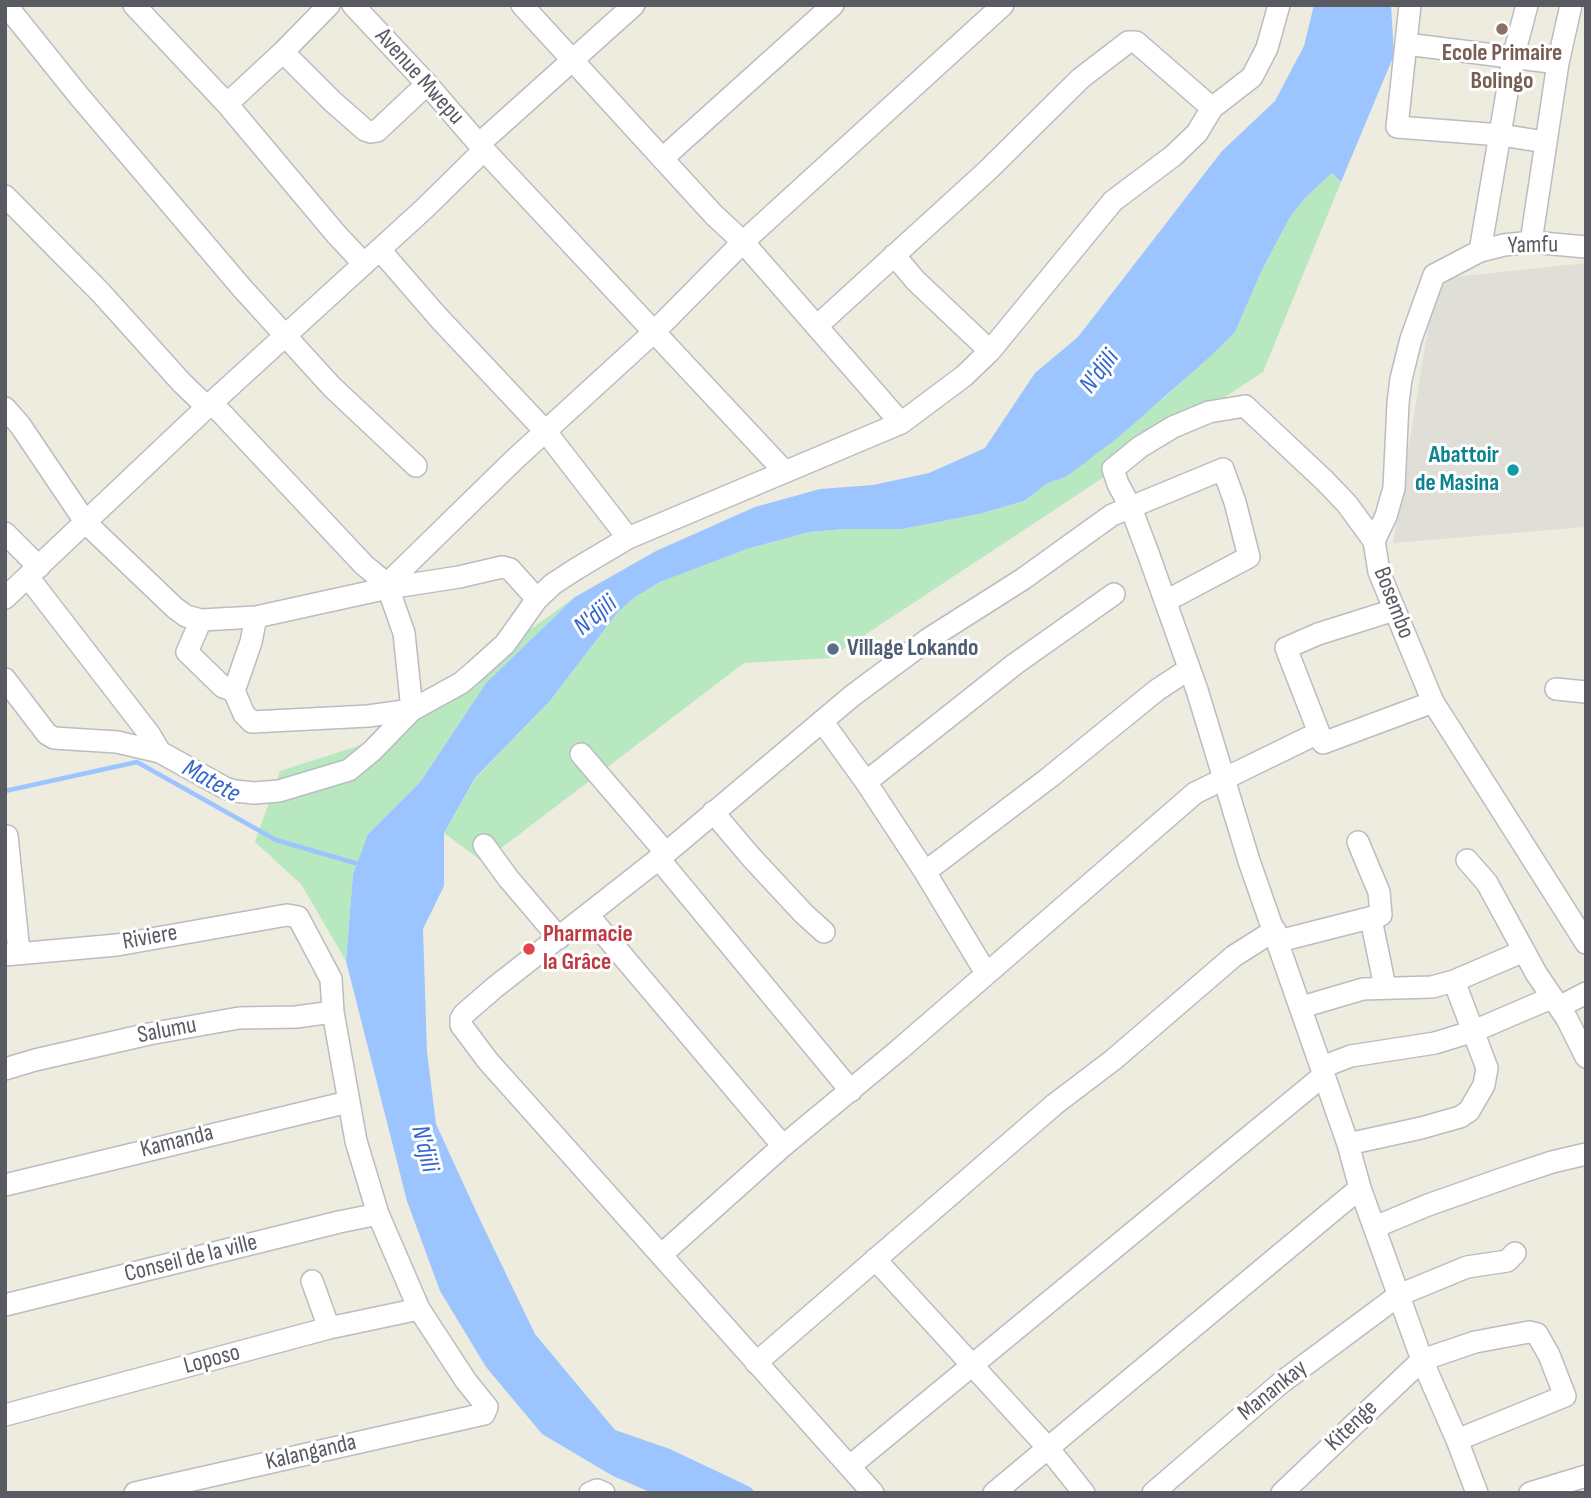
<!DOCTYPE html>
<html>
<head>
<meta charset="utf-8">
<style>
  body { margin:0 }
  #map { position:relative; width:1591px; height:1498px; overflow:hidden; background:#edecde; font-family:"Sofia Sans Condensed",sans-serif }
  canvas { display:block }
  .frame { position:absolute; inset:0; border:7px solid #585b62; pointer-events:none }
</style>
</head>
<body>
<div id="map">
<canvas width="1591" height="1498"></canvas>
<div class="frame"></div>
</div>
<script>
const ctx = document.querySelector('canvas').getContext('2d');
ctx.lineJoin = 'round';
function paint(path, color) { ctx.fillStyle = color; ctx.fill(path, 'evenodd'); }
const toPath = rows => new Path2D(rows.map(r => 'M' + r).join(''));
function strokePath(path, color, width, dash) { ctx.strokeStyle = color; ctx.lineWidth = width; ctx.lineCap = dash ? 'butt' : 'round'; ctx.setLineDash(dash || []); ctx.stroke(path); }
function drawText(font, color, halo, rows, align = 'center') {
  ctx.font = font + ' "Sofia Sans Condensed",sans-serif'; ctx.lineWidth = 6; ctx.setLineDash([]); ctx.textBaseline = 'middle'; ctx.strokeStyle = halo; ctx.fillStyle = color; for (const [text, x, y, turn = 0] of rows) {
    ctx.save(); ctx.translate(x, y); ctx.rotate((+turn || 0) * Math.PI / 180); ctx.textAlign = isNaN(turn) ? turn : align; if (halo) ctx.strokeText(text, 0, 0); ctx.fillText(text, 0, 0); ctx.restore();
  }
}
paint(toPath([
  [1586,263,1586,527,1393,543,1436,279]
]), '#e0dfd7');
paint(toPath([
  [1332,173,1341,182,1263,372,830,658,744,663,483,862,444,833,475,779,549,702,618,612,635,597,660,582,747,549,809,532,845,529,902,529,979,514,1024,501,1048,483,1066,477,1164,398,1235,332,1262,270,1290,217,1306,197],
  [575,597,486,683,421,781,368,834,353,874,346,961,301,884,255,842,280,771,380,739]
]), '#b8e8bf');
paint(toPath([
  [1314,5,1391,5,1394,55,1341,182,1332,173,1306,197,1290,217,1262,270,1235,332,1214,353,1120,436,1066,477,1048,483,1024,501,979,514,902,529,845,529,809,532,747,549,660,582,635,597,618,612,549,702,475,778,444,833,444,886,423,929,427,1052,436,1124,481,1222,535,1334,615,1430,670,1449,750,1487,756,1493,652,1493,613,1476,542,1434,486,1367,440,1291,407,1201,346,961,353,874,368,834,421,781,486,683,575,597,656,551,755,507,820,489,873,485,929,473,985,448,1035,373,1078,337,1222,151,1275,101,1304,46]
]), '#9cc5ff');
strokePath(toPath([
  [5,791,137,762,276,840,362,865]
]), '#9cc5ff', 4.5);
const minor = toPath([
  [6,5,79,96,242,288,332,387,416,466],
  [134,5,227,104,336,234,364,264],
  [353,5,427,84,484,150,785,472],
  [522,5,714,215,743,242,901,423],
  [1410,5,1397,127,1501,135,1545,142],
  [1406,44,1558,63],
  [283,52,332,101,365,130,371,132,377,131,427,84],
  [227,104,283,52,329,5],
  [479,144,634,5],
  [663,158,833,5],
  [5,196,101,293,182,383,207,407],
  [1531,242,1558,63,1571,5],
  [1586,247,1531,242,1504,245,1480,251,1434,275,1411,339,1401,379,1398,403,1394,488,1386,516,1374,541,1379,572,1433,702,1586,943],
  [380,250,438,317,546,432,628,538],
  [1480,251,1513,58,1527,5],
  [894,255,916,281,990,351],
  [817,326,987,171,1081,78,1128,42,1136,42,1212,108],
  [212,403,364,565,387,584],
  [5,408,20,425,86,523,175,608,186,616,201,620,256,617,388,588,387,584,515,459,654,332,743,242,1003,5],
  [5,533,39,567],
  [1374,541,1347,504,1325,481,1245,406,1209,412,1173,427,1140,447,1113,469,1118,484,1131,508,1148,553,1197,690,1249,861,1348,1144,1360,1188,1422,1360,1457,1440,1477,1493],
  [28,577,150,735,160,752],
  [5,598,207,407,424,209,484,150],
  [1394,610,1318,634,1286,648,1323,743,1433,702],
  [201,620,187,652,223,687,234,691,244,714,252,722,368,716,412,710,404,633,388,588,459,577,502,567,510,569,537,599],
  [5,679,47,734,54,738,117,742,160,752,225,788,235,791,254,793,279,791,349,770,372,751,412,710,461,683,475,671,505,644,537,599,553,584,576,569,628,538,901,423,964,376,990,351,1113,201,1173,156,1197,133,1212,108,1252,77,1267,48,1279,5],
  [1556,689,1586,692],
  [234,691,251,642,256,617],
  [822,721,866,782,925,872,986,973],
  [581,754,666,853],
  [866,782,1015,664,1114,594],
  [713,812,751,857,804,914,824,932],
  [7,836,19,952],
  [484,845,508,878,559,938],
  [659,859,851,1091],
  [1467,860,1487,883,1536,973,1567,1019,1586,1057],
  [925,872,1050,777,1157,690,1189,669],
  [588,915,783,1146],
  [1371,919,1385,987],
  [1279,941,1381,915,1379,892,1358,842],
  [5,955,117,945,287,915,298,917,331,979,333,1012,356,1141,378,1214,419,1309,466,1381,487,1407,484,1414,135,1493],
  [1302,1007,1363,989,1432,987,1454,981,1524,951],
  [1559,1007,1586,993],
  [1322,1067,1351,1056,1435,1043,1474,1031,1551,998],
  [5,1069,35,1060,149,1034,239,1018,296,1017,333,1012],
  [1348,1144,1421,1128,1460,1117,1469,1111,1484,1085,1487,1068,1454,981],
  [5,1185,348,1102],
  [1375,1227,1428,1205,1516,1174,1552,1162,1586,1154],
  [661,1255,783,1146,900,1049,1195,793,1318,733],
  [875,1259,1048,1448,1084,1493],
  [312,1281,329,1328],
  [5,1305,339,1222,378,1214],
  [756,1363,1055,1104,1113,1060,1234,956,1275,930],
  [5,1415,329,1328,419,1309],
  [850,1466,1324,1075],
  [590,1493,597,1490,604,1493],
  [873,1493,488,1061,461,1025,461,1019,464,1014,494,988,666,853,852,696,930,638,1023,579,1112,515,1223,469,1235,502,1249,557,1166,601],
  [994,1493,1360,1188],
  [1153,1493,1282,1382,1399,1295,1467,1267,1507,1261,1515,1253],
  [1282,1493,1422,1360,1475,1342,1529,1332,1537,1334,1549,1355,1565,1396,1457,1440],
  [1530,1493,1586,1476]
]);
strokePath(minor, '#babcc2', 24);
strokePath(minor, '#fff', 21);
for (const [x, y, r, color] of [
  [1502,29,7,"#8d6e63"],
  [1513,470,7,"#0f9aa8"],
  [833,649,7,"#5c6f8a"],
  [529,949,7,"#e0444e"]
]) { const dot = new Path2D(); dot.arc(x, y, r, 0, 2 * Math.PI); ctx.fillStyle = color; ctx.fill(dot); strokePath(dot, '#fff', 2.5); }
drawText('bold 24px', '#785e54', '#fff', [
  ["Ecole Primaire",1502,54],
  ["Bolingo",1502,82]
]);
drawText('24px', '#585b62', '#fff', [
  ["Avenue Mwepu",419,77,48],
  ["Yamfu",1533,246,-1],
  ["Bosembo",1393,603,69],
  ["Riviere",150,938,-10],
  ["Salumu",167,1031,-11],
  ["Kamanda",177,1142,-14],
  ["Conseil de la ville",191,1259,-14],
  ["Loposo",212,1360,-15],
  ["Manankay",1273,1391,-39],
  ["Kitenge",1352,1426,-44],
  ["Kalanganda",311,1453,-13]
]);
drawText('bold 24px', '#0d838f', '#fff', [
  ["Abattoir",1499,456],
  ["de Masina",1499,484]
], 'right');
drawText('bold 24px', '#4e5e75', '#fff', [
  ["Village Lokando",847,649]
], 'left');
drawText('bold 24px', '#be3a42', '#fff', [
  ["Pharmacie",543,935],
  ["la Grâce",543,963]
], 'left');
drawText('italic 26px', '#3467ce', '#fff', [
  ["N'djili",1100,372,-53],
  ["N'djili",596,616,-40],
  ["Matete",211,782,29],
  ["N'djili",424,1149,76]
]);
</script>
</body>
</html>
